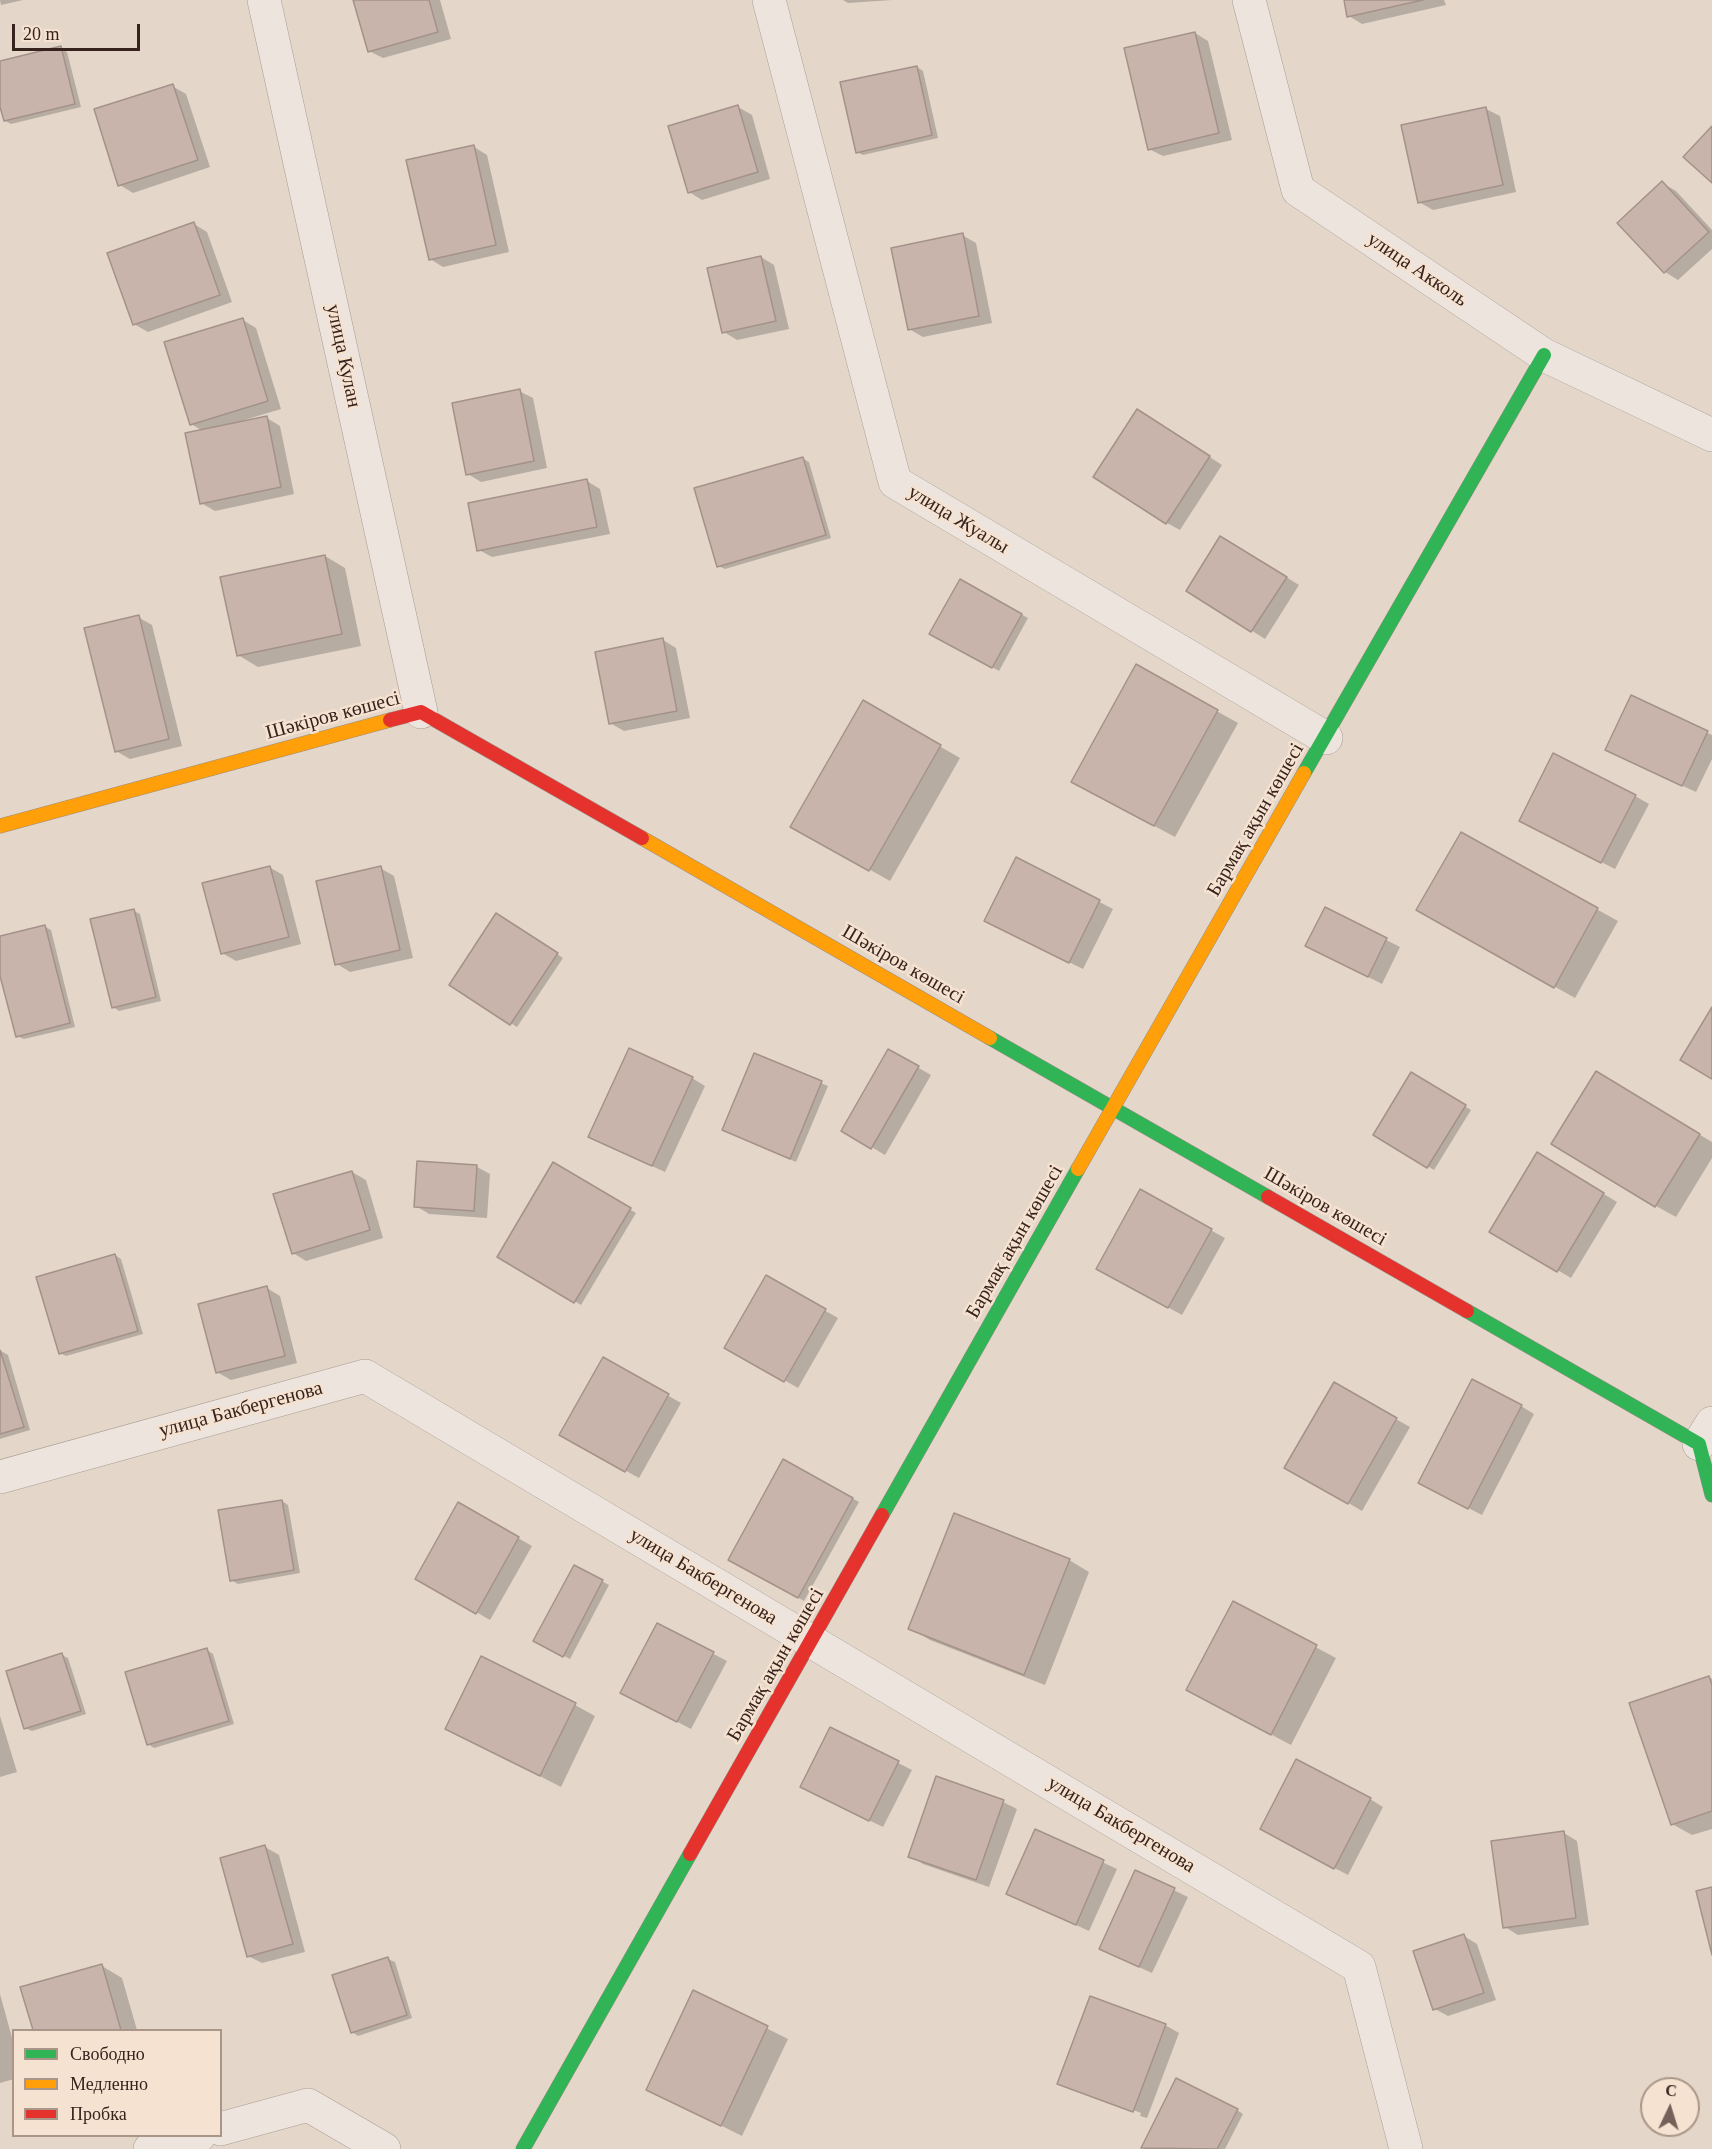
<!DOCTYPE html>
<html>
<head>
<meta charset="utf-8">
<style>
  body { margin:0 }
  #map { position:relative; width:1712px; height:2149px; overflow:hidden; background:#e4d7ca; font-family:Georgia,serif }
  canvas { display:block }
  .legend { position:absolute; left:12px; top:2029px; width:210px; height:108px; box-sizing:border-box; background:#f6e2d0; border:2px solid #aa9688; margin:0; padding:8px 10px; list-style:none; font-size:18px; color:#37231d }
  .legend li { display:flex; align-items:center; gap:12px; height:30px }
  .legend b { width:30px; border:2px solid #aa9688 }
  .north { position:absolute; left:1640px; top:2077px; width:60px; height:60px; box-sizing:border-box; background:#f6e2d0; border:2px solid #aa9688; border-radius:50%; rotate:4deg; font-size:16px; font-weight:700; line-height:24px; text-align:center; color:#37231d }
  .north::after { content:''; display:block; margin:auto; width:21px; height:27px; background:#74625a; clip-path:polygon(50% 0,100% 100%,50% 72%,0 100%) }
  .scale { position:absolute; left:12px; top:24px; width:128px; height:27px; box-sizing:border-box; border:3px solid #37231d; border-top:0; padding-left:8px; font-size:18px; line-height:21px; white-space:nowrap; color:#37231d; -webkit-text-stroke:4px #f6e2d0; paint-order:stroke }
</style>
</head>
<body>
<div id="map">
<canvas width="1712" height="2149"></canvas>
<ul class="legend">
<li><b style="height:8px;background:#30b455"></b>Свободно</li>
<li><b style="height:8px;background:#ff9f0a"></b>Медленно</li>
<li><b style="height:8px;background:#e5322d"></b>Пробка</li>
</ul>
<div class="north">С</div>
<div class="scale">20 m</div>
</div>
<script>
const ctx = document.querySelector('canvas').getContext('2d');
ctx.lineJoin = 'round';
function paint(path, color) { ctx.fillStyle = color; ctx.fill(path, 'evenodd'); }
const toPath = rows => new Path2D(rows.map(r => 'M' + r).join(''));
function strokePath(path, color, width, dash) { ctx.strokeStyle = color; ctx.lineWidth = width; ctx.lineCap = dash ? 'butt' : 'round'; ctx.setLineDash(dash || []); ctx.stroke(path); }
function drawText(font, color, halo, rows, align = 'center') {
  ctx.font = font + ' Georgia,serif'; ctx.lineWidth = 5; ctx.setLineDash([]); ctx.textBaseline = 'middle'; ctx.strokeStyle = halo; ctx.fillStyle = color; for (const [text, x, y, turn = 0] of rows) {
    ctx.save(); ctx.translate(x, y); ctx.rotate((+turn || 0) * Math.PI / 180); ctx.textAlign = isNaN(turn) ? turn : align; if (halo) ctx.strokeText(text, 0, 0); ctx.fillText(text, 0, 0); ctx.restore();
  }
}
paint(toPath([
  [0,0,23,0,1,5],
  [355,0,440,0,451,39,383,58,369,51],
  [843,0,892,0,848,3],
  [1345,0,1444,0,1446,5,1362,24,1349,16],
  [1195,33,1208,41,1232,140,1163,156,1149,149],
  [61,48,67,52,81,107,11,124,5,121,0,100,0,63],
  [917,67,923,71,938,138,863,155,857,152],
  [172,86,186,94,210,167,133,193,120,185],
  [738,107,752,115,770,179,702,200,689,192],
  [1486,109,1500,116,1516,192,1433,210,1419,202],
  [474,147,487,155,509,252,443,267,430,259],
  [1662,183,1676,191,1712,230,1712,249,1678,280,1665,272],
  [194,224,207,232,232,302,148,332,134,324],
  [962,235,976,243,992,323,923,337,909,329],
  [761,257,774,265,789,329,737,340,724,332],
  [243,320,256,328,281,409,241,421,242,423,267,418,280,426,294,494,215,511,201,503,203,431,191,424],
  [519,391,533,398,547,468,481,482,468,474],
  [1150,418,1222,465,1180,530,1167,523],
  [802,458,809,462,831,538,725,569,718,566],
  [587,481,600,489,610,534,492,557,479,550],
  [1234,545,1299,585,1265,639,1188,590],
  [325,556,345,568,361,646,258,667,238,655],
  [961,581,1028,618,999,671,931,634],
  [138,617,152,625,182,746,130,759,116,751],
  [663,640,676,648,690,718,624,731,610,723],
  [1136,666,1238,723,1175,837,1093,793],
  [1631,697,1712,735,1712,759,1696,792,1620,757],
  [863,702,960,758,890,881,792,826],
  [1635,796,1649,804,1615,869,1534,828],
  [1461,834,1618,921,1575,998,1418,910],
  [1017,859,1113,909,1083,969,999,928],
  [269,867,283,875,301,944,236,961,222,953],
  [380,868,394,876,413,958,350,972,337,964],
  [1325,909,1400,947,1382,984,1321,953],
  [134,911,140,914,161,1001,119,1011,113,1007],
  [503,918,563,958,517,1027,451,985],
  [44,926,51,930,75,1027,24,1039,17,1036,0,970,0,938],
  [889,1051,931,1075,885,1155,843,1130],
  [755,1055,828,1086,796,1162,730,1133],
  [1412,1074,1471,1110,1434,1170,1375,1135],
  [692,1078,705,1086,665,1172,603,1144],
  [1616,1085,1712,1142,1712,1158,1676,1217,1656,1206],
  [1551,1162,1617,1202,1571,1278,1491,1231],
  [553,1164,636,1213,581,1305,499,1256],
  [477,1167,490,1174,487,1218,429,1214,416,1206],
  [352,1172,366,1180,383,1238,306,1261,293,1253],
  [1140,1191,1225,1238,1182,1315,1111,1276],
  [115,1255,121,1259,143,1334,66,1356,60,1353],
  [766,1277,838,1318,798,1388,726,1347],
  [267,1288,280,1296,297,1363,231,1380,217,1372],
  [1,1351,8,1355,30,1430,0,1439],
  [604,1359,681,1403,639,1478,561,1435],
  [1334,1384,1410,1427,1362,1511,1287,1467],
  [1521,1406,1534,1414,1482,1515,1433,1490],
  [784,1461,859,1502,804,1601,730,1559],
  [282,1501,288,1505,300,1573,238,1584,231,1580],
  [459,1504,532,1546,490,1620,417,1578],
  [1069,1560,1089,1572,1045,1685,930,1640,910,1628],
  [575,1567,609,1585,570,1659,535,1641],
  [1233,1603,1336,1658,1291,1745,1208,1701],
  [658,1625,727,1661,691,1729,636,1700],
  [207,1650,213,1654,234,1724,154,1748,148,1744],
  [62,1655,68,1658,86,1714,32,1731,25,1728],
  [1709,1677,1712,1679,1712,1829,1692,1835,1672,1824],
  [575,1705,595,1716,561,1787,447,1728],
  [0,1716,17,1772,0,1777],
  [831,1729,912,1770,883,1827,815,1794],
  [1370,1799,1383,1807,1348,1875,1275,1837],
  [1003,1802,1017,1809,989,1887,923,1864,910,1856],
  [1035,1831,1117,1869,1089,1931,1008,1894],
  [1564,1833,1577,1841,1589,1925,1518,1935,1505,1927],
  [265,1847,279,1855,305,1952,262,1963,248,1956],
  [1136,1872,1188,1897,1152,1973,1114,1956],
  [1464,1936,1477,1944,1496,2000,1448,2016,1435,2009],
  [388,1959,395,1962,412,2018,358,2036,352,2032],
  [102,1966,122,1978,137,2030,34,2030,22,1988],
  [694,1992,788,2039,742,2136,648,2089],
  [0,1994,14,2045,14,2079,0,2083],
  [1165,2025,1179,2033,1147,2118,1140,2116,1141,2113,1071,2087,1071,2090,1059,2083],
  [1237,2110,1243,2114,1225,2149,1145,2149,1143,2147]
]), '#0003');
const building = toPath([
  [353,0,429,0,438,32,368,52,353,0],
  [1344,0,1423,0,1347,17,1344,0],
  [1195,32,1219,133,1148,150,1124,48,1195,32],
  [61,46,75,104,4,121,0,107,0,61,61,46],
  [917,66,932,135,856,153,840,82,917,66],
  [173,84,198,160,118,186,94,109,173,84],
  [738,105,758,172,688,193,668,126,738,105],
  [1486,107,1503,185,1418,203,1401,125,1486,107],
  [1712,126,1712,183,1683,157,1712,126],
  [474,145,496,245,429,260,406,160,474,145],
  [1662,181,1709,232,1664,273,1617,223,1662,181],
  [194,222,220,295,133,325,107,253,194,222],
  [963,233,979,316,908,330,891,248,963,233],
  [761,256,776,321,722,333,707,268,761,256],
  [243,318,268,401,190,425,164,342,243,318],
  [520,389,534,461,466,475,452,403,520,389],
  [1137,409,1210,456,1166,524,1093,477,1137,409],
  [267,416,281,487,200,504,185,433,267,416],
  [803,457,826,535,717,567,694,488,803,457],
  [587,479,597,527,477,551,468,503,587,479],
  [1220,536,1287,577,1251,632,1186,591,1220,536],
  [325,555,342,634,237,656,220,577,325,555],
  [960,579,1022,614,992,668,929,634,960,579],
  [139,615,169,739,115,752,84,628,139,615],
  [663,638,677,711,609,724,595,652,663,638],
  [1136,664,1218,710,1154,826,1071,782,1136,664],
  [1631,695,1708,731,1682,786,1605,750,1631,695],
  [863,700,941,745,869,871,790,827,863,700],
  [1553,753,1636,795,1601,863,1519,821,1553,753],
  [1461,832,1598,908,1554,988,1416,910,1461,832],
  [1016,857,1100,900,1069,963,984,921,1016,857],
  [270,866,289,937,221,954,202,883,270,866],
  [381,866,400,950,335,965,316,881,381,866],
  [1325,907,1387,938,1368,977,1305,946,1325,907],
  [134,909,156,997,112,1008,90,919,134,909],
  [496,913,558,953,510,1025,449,985,496,913],
  [45,925,70,1023,16,1037,0,976,0,936,45,925],
  [1712,1007,1712,1079,1680,1060,1712,1007],
  [629,1048,693,1077,652,1166,588,1137,629,1048],
  [888,1049,919,1066,871,1149,841,1131,888,1049],
  [754,1053,822,1081,790,1159,722,1130,754,1053],
  [1596,1071,1700,1134,1655,1207,1551,1144,1596,1071],
  [1411,1072,1466,1105,1427,1168,1373,1135,1411,1072],
  [1537,1152,1604,1193,1557,1272,1489,1232,1537,1152],
  [417,1161,477,1165,474,1211,414,1207,417,1161],
  [553,1162,631,1208,574,1303,497,1257,553,1162],
  [352,1171,370,1230,292,1254,273,1194,352,1171],
  [1140,1189,1212,1229,1168,1308,1096,1269,1140,1189],
  [115,1254,138,1331,59,1354,36,1277,115,1254],
  [766,1275,826,1309,784,1382,724,1348,766,1275],
  [267,1286,285,1356,216,1373,198,1304,267,1286],
  [0,1350,24,1427,0,1434,0,1350],
  [603,1357,669,1394,625,1472,559,1435,603,1357],
  [1472,1379,1522,1405,1468,1509,1418,1483,1472,1379],
  [1334,1382,1397,1418,1348,1504,1284,1468,1334,1382],
  [783,1459,853,1498,798,1598,728,1560,783,1459],
  [282,1500,294,1570,230,1581,218,1510,282,1500],
  [458,1502,519,1537,476,1614,415,1579,458,1502],
  [954,1513,1070,1559,1024,1675,908,1629,954,1513],
  [574,1565,603,1580,563,1657,533,1641,574,1565],
  [1233,1601,1317,1645,1271,1735,1186,1690,1233,1601],
  [657,1623,714,1652,677,1722,620,1693,657,1623],
  [207,1648,229,1721,147,1745,125,1672,207,1648],
  [62,1653,81,1711,24,1729,6,1671,62,1653],
  [481,1656,576,1703,540,1776,445,1729,481,1656],
  [1709,1676,1712,1685,1712,1811,1671,1825,1629,1703,1709,1676],
  [830,1727,899,1761,869,1821,800,1787,830,1727],
  [1296,1759,1371,1798,1334,1869,1260,1829,1296,1759],
  [936,1776,1004,1800,976,1880,908,1857,936,1776],
  [1035,1829,1104,1860,1076,1925,1006,1894,1035,1829],
  [1564,1831,1576,1918,1503,1928,1491,1841,1564,1831],
  [265,1845,293,1944,247,1957,220,1858,265,1845],
  [1135,1870,1175,1888,1139,1967,1099,1949,1135,1870],
  [1712,1887,1712,1955,1696,1891,1712,1887],
  [1464,1934,1484,1993,1433,2010,1413,1951,1464,1934],
  [388,1957,407,2015,351,2033,332,1975,388,1957],
  [102,1964,121,2030,33,2030,20,1987,102,1964],
  [693,1990,768,2026,721,2126,646,2090,693,1990],
  [1090,1996,1166,2024,1133,2112,1057,2084,1090,1996],
  [1176,2078,1238,2109,1217,2149,1141,2148,1176,2078]
]);
paint(building, '#c8b4ab');
strokePath(building, '#a4928a', 1.5);
const street = toPath([
  [264,0,421,712],
  [769,0,895,482,1326,738],
  [1249,0,1298,190,1544,355,1712,435],
  [1699,1444,1712,1423],
  [0,1477,365,1376,1359,1967,1406,2149],
  [220,2129,308,2105,384,2149],
  [150,2149,199,2136]
]);
const fast = toPath([
  [1304,773,1544,355],
  [990,1038,1268,1197],
  [1467,1311,1699,1444,1712,1495],
  [882,1515,1078,1169],
  [523,2149,690,1854]
]);
const slow = toPath([
  [0,826,390,720],
  [642,838,990,1038],
  [1078,1169,1304,773]
]);
const jam = toPath([
  [390,720,421,712,642,838],
  [1268,1197,1467,1311],
  [690,1854,882,1515]
]);
strokePath(street, '#a99d94', 34);
strokePath(fast, '#988c84', 15);
strokePath(slow, '#988c84', 15);
strokePath(jam, '#988c84', 15);
strokePath(street, '#ece4dd', 33);
strokePath(fast, '#30b455', 14);
strokePath(slow, '#ff9f0a', 14);
strokePath(jam, '#e5322d', 14);
drawText('20px', '#37231d', '#f6e2d0', [
  ["улица Акколь",1417,270,34],
  ["улица Кулан",343,356,78],
  ["улица Жуалы",958,520,31],
  ["Шәкіров көшесі",333,716,-15],
  ["Бармақ ақын көшесі",1256,820,-60],
  ["Шәкіров көшесі",903,965,30],
  ["Шәкіров көшесі",1325,1207,30],
  ["Бармақ ақын көшесі",1015,1242,-60],
  ["улица Бакбергенова",241,1410,-15],
  ["улица Бакбергенова",703,1577,31],
  ["Бармақ ақын көшесі",776,1665,-60],
  ["улица Бакбергенова",1121,1825,31]
]);
</script>
</body>
</html>
